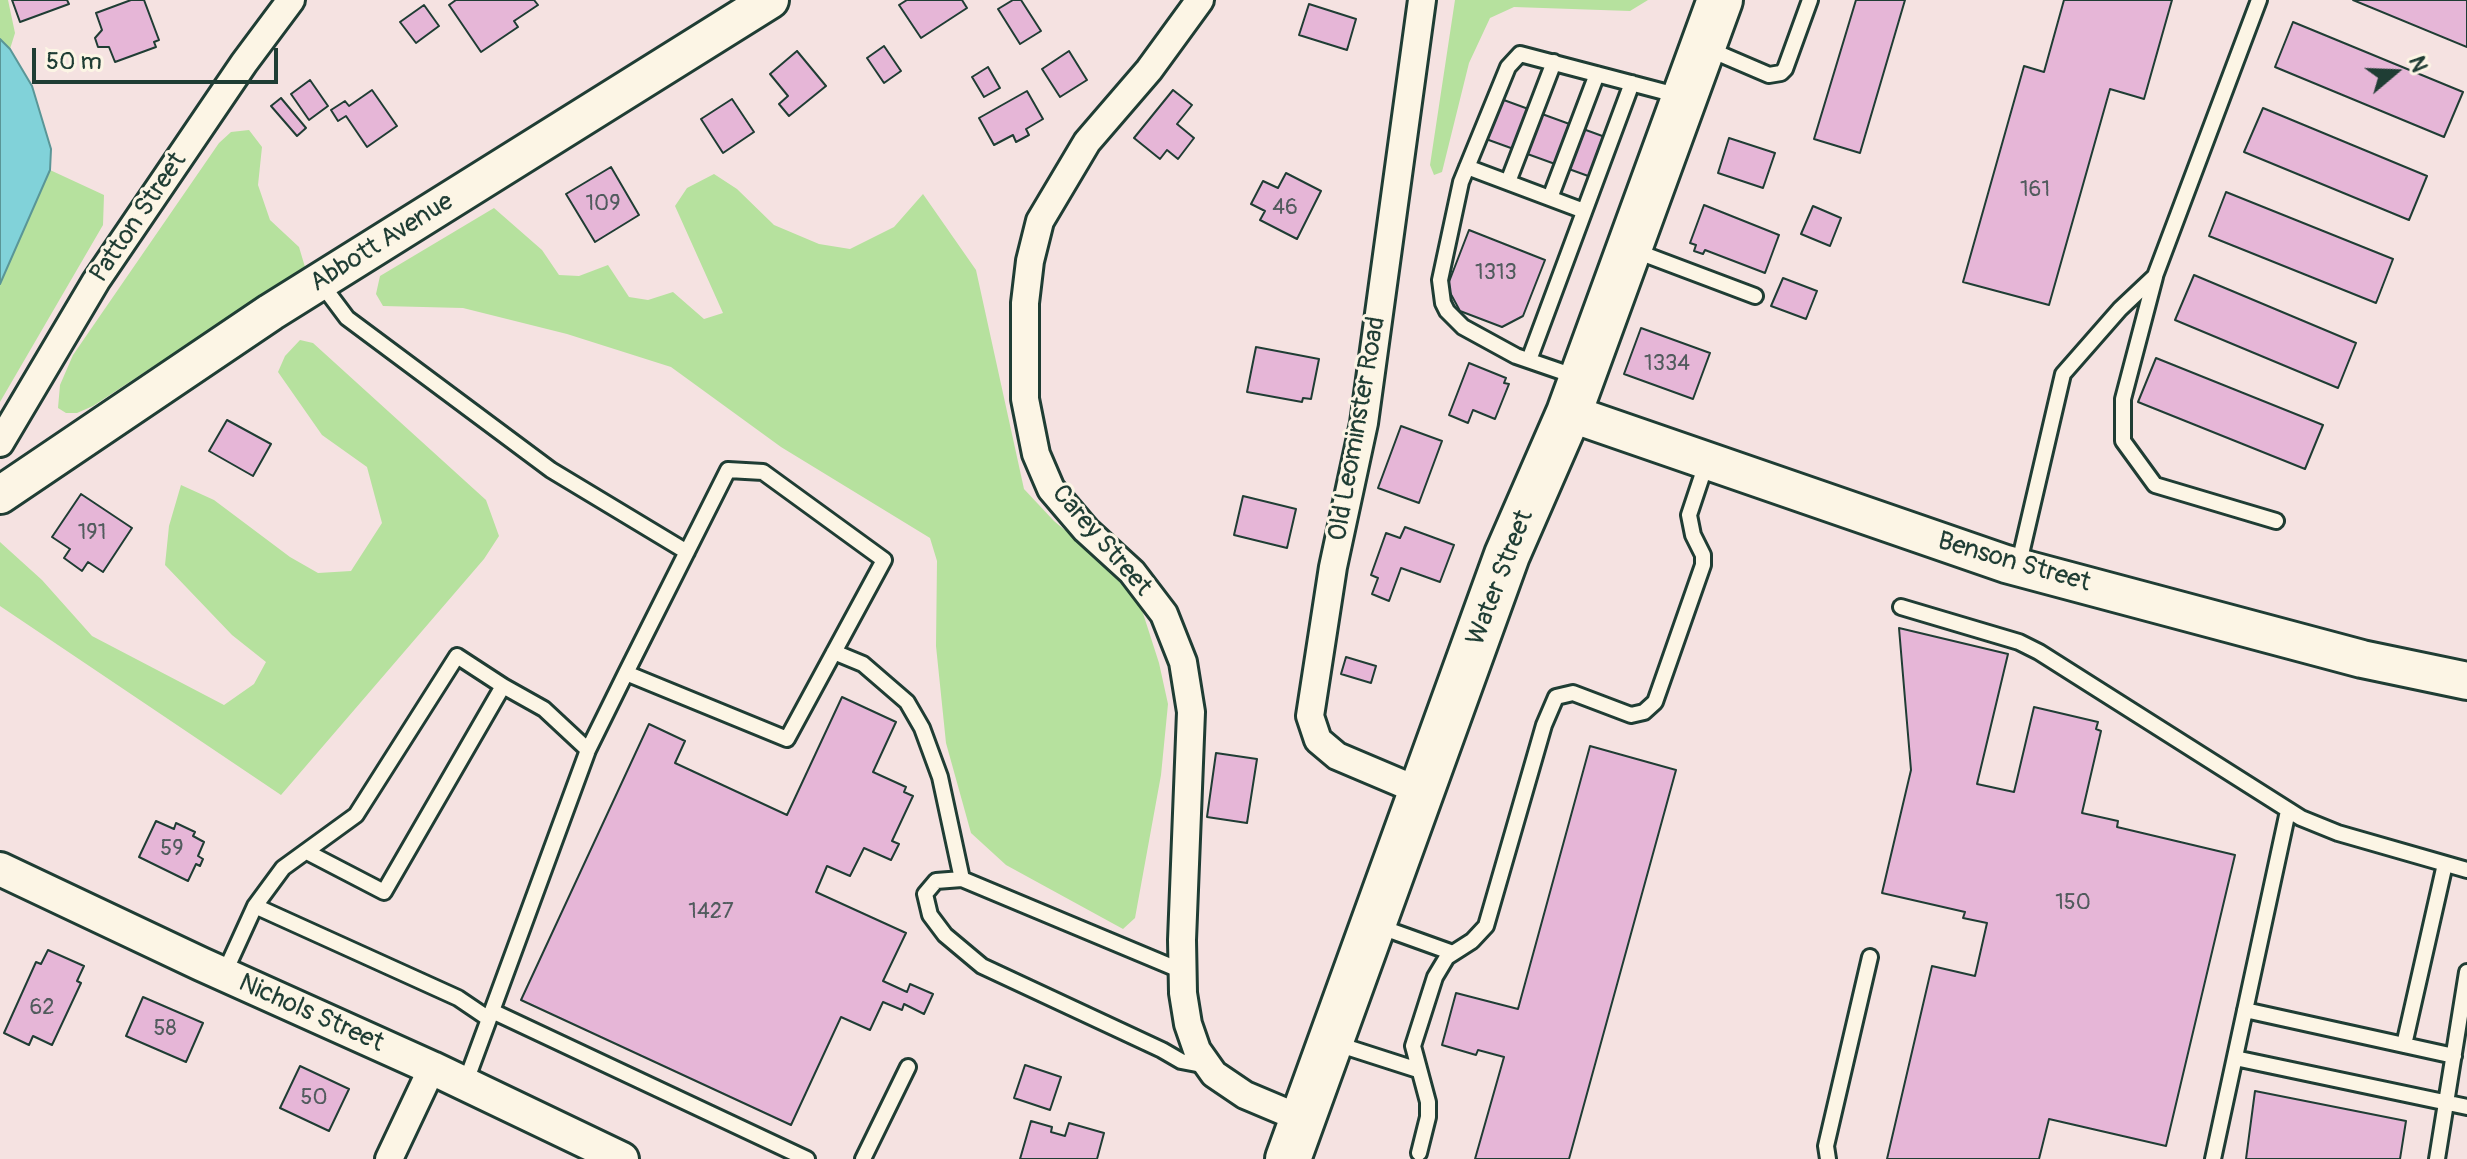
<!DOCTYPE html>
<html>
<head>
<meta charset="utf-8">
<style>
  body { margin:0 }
  #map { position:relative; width:2467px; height:1159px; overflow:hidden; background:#f5e2e1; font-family:Pangolin,sans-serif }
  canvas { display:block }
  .north { position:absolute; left:2355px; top:32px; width:80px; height:80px; -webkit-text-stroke:6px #fcf5e5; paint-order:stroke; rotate:71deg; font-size:22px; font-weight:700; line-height:32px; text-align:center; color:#1f3d34 }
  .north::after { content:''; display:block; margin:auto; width:28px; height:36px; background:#1f3d34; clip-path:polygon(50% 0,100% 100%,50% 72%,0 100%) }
  .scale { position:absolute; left:32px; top:48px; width:246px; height:36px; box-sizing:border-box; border:4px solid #1f3d34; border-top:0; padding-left:10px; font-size:24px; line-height:28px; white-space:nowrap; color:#1f3d34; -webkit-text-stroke:6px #fcf5e5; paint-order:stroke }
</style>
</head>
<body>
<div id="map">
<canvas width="2467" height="1159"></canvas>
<div class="north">N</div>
<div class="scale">50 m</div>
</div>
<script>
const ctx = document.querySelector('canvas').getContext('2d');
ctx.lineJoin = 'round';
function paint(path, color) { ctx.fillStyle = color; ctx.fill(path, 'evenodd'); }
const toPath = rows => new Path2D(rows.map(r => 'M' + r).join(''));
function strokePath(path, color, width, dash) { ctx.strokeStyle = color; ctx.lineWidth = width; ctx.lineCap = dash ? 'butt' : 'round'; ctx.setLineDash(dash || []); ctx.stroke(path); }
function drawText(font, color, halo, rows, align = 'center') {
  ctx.font = font + ' Pangolin,sans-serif'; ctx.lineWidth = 6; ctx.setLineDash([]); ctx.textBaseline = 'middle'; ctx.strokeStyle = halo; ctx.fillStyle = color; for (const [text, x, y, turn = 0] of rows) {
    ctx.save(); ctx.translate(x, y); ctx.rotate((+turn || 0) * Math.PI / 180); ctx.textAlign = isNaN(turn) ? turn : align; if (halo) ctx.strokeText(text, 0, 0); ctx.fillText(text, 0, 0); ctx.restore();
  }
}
paint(toPath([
  [0,0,8,0,15,33,10,49,0,39],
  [1455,0,1648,0,1630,11,1514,7,1490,18,1469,63,1442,172,1434,175,1430,165],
  [249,130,262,147,258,185,270,220,299,247,305,267,93,406,77,413,66,413,58,408,60,385,73,355,219,143,231,132],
  [50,170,104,195,103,225,0,402,0,284],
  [714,174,737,189,774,225,819,244,850,249,894,227,923,194,976,270,1024,489,1054,521,1110,568,1141,607,1159,663,1168,704,1161,775,1135,918,1123,929,1006,865,971,833,946,743,936,646,937,561,930,538,781,447,671,367,567,334,463,308,383,306,376,294,380,276,494,208,542,250,559,275,579,276,608,265,629,297,648,300,673,292,704,319,723,313,675,206,687,188],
  [300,340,313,343,486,500,499,536,484,559,281,795,0,606,0,542,42,580,92,636,224,705,254,684,266,662,232,635,165,565,169,526,181,485,214,500,290,557,318,573,351,571,382,523,367,467,322,435,278,372,285,356]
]), '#b6e19e');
const water = toPath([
  [0,39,10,49,32,86,51,149,50,170,0,284,0,39]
]);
paint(water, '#81d2d9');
strokePath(water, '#5a9697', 2);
const building = toPath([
  [12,0,67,0,69,4,20,22,12,0],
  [131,0,144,0,159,40,154,42,156,47,115,62,109,47,98,47,95,38,102,30,96,13,131,0],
  [456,0,534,0,538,5,514,21,518,27,481,52,449,5,456,0],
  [907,0,962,0,967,8,921,38,899,5,907,0],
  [1013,0,1021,0,1041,31,1020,44,998,9,1013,0],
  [1856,0,1905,0,1860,153,1814,139,1856,0],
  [2064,0,2172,0,2144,99,2110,89,2049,305,1963,282,2024,66,2044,72,2064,0],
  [2353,0,2467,0,2467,47,2353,0],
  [1309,4,1356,19,1347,50,1299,35,1309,4],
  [424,5,439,26,416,43,400,22,424,5],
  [2293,22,2463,92,2444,137,2275,67,2293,22],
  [884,46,901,71,884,83,867,58,884,46],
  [797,51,826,86,789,116,779,104,788,96,770,74,797,51],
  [1069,51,1087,80,1060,97,1042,69,1069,51],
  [988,67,1000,88,984,97,972,77,988,67],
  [310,80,328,106,309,120,291,94,310,80],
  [372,90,397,126,367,147,346,116,338,121,331,110,345,101,349,106,372,90],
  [1173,90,1192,105,1177,124,1194,138,1178,159,1167,150,1160,159,1134,138,1173,90],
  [1027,91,1043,119,1026,129,1029,135,1016,142,1013,135,994,145,979,118,1027,91],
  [281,98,306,128,297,136,271,106,281,98],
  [732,99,754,132,723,153,701,119,732,99],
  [1501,99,1616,141,1602,181,1486,139,1501,99],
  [2263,108,2427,176,2409,220,2244,152,2263,108],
  [1729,138,1775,153,1763,188,1718,173,1729,138],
  [611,167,639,215,595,242,566,194,611,167],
  [1286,173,1321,191,1297,239,1260,220,1265,211,1251,204,1263,181,1278,188,1286,173],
  [2226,192,2393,259,2376,303,2209,236,2226,192],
  [1704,205,1779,235,1765,273,1705,250,1703,254,1694,251,1696,245,1690,243,1704,205],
  [1813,206,1841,218,1830,246,1801,234,1813,206],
  [1469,230,1545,260,1523,316,1502,327,1460,311,1447,287,1469,230],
  [2194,275,2356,343,2338,388,2175,320,2194,275],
  [1783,278,1817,291,1806,319,1771,306,1783,278],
  [1641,328,1710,353,1693,399,1624,374,1641,328],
  [1256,347,1319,359,1311,399,1303,398,1302,402,1247,392,1256,347],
  [2156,358,2323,425,2305,469,2138,402,2156,358],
  [1469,363,1506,378,1504,383,1509,384,1495,419,1473,410,1468,423,1449,415,1469,363],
  [227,420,271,444,253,476,209,451,227,420],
  [1401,426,1442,441,1419,503,1378,488,1401,426],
  [81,494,132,528,103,572,88,562,82,571,64,558,70,549,52,537,81,494],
  [1243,496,1296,509,1287,548,1234,535,1243,496],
  [1405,527,1454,545,1440,582,1401,568,1389,601,1372,594,1378,578,1371,575,1386,533,1400,538,1405,527],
  [1899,628,2008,654,1977,784,2014,792,2034,707,2098,722,2096,729,2101,731,2082,813,2118,821,2117,827,2235,855,2166,1146,2049,1119,2039,1159,1887,1159,1932,966,1975,976,1987,923,1963,918,1965,912,1882,893,1911,770,1899,628],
  [1346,657,1376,666,1371,683,1341,674,1346,657],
  [842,697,896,722,873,772,906,787,904,792,913,796,892,841,899,844,891,860,864,848,850,876,827,866,816,892,906,933,883,981,907,992,910,984,933,994,924,1014,904,1004,902,1010,883,1002,870,1030,841,1017,791,1125,521,1000,649,724,685,741,675,763,787,815,842,697],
  [1590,746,1676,770,1569,1159,1475,1159,1504,1057,1478,1050,1476,1055,1442,1045,1456,993,1518,1009,1590,746],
  [1216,753,1257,759,1247,823,1207,817,1216,753],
  [156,821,174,829,176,823,195,832,193,836,204,842,198,856,203,859,200,866,196,864,188,881,139,857,156,821],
  [48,950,84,966,77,981,81,983,52,1045,33,1036,29,1045,4,1033,36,962,41,964,48,950],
  [143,997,203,1023,186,1062,126,1036,143,997],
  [1025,1065,1061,1077,1050,1110,1014,1098,1025,1065],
  [300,1066,349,1089,329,1131,280,1108,300,1066],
  [2255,1091,2406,1121,2400,1159,2246,1159,2255,1091],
  [1031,1121,1052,1127,1051,1132,1065,1136,1069,1123,1104,1133,1097,1159,1020,1159,1031,1121]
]);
paint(building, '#e6b6d7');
strokePath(building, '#1f3d34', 2);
const service = toPath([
  [1706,48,1769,75,1781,73,1785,69,1810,0],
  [1467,167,1584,211],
  [1508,182,1554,62],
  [1550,198,1597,74],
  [1633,250,1755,296],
  [2155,277,2123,399,2123,441,2155,485,2276,521],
  [320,282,347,318,551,470,687,552],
  [1529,360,1632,83],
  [1577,377,1516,356,1463,327,1447,311,1443,303,1440,280,1461,182,1508,67,1520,54,1680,96],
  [2018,567,2063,374,2120,309,2155,276,2259,0],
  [1901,607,2019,642,2039,652,2301,818,2338,833,2467,870],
  [834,652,863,664,907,702,922,728,940,777,962,879],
  [503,686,544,709,588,750],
  [255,906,458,998,489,1019,465,1084],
  [1378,926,1453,953],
  [1182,971,962,879,936,881,925,894,930,915,945,935,982,966,1162,1050,1181,1061,1207,1066],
  [224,974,255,906,283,868,356,815,457,656,503,686,384,892,307,852],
  [2245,1010,2454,1056],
  [492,1011,807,1159],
  [489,1019,588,750,626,673,728,470,763,472,884,560,787,739,626,673],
  [1334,1043,1418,1070],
  [2404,1045,2445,864],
  [2235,1058,2467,1107],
  [1419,1153,1428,1117,1428,1102,1413,1046,1435,977,1447,957,1472,941,1486,926,1544,725,1556,697,1573,693,1631,715,1644,712,1655,702,1703,565,1703,555,1693,535,1689,515,1707,461],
  [863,1159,908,1067],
  [1828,1159,1826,1146,1870,957],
  [2213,1159,2288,811],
  [2437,1159,2467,972]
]);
const minor = toPath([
  [1200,0,1149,70,1087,142,1040,221,1030,261,1025,303,1025,399,1036,454,1051,489,1086,530,1132,572,1164,614,1183,662,1191,712,1182,940,1183,993,1188,1024,1197,1050,1214,1074,1245,1095,1302,1119],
  [1422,0,1364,423,1333,567,1310,716,1318,740,1337,756,1422,792],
  [0,443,96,281,244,63,291,0],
  [389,1159,432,1068]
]);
const tertiary = toPath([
  [0,869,201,964,432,1068,622,1159]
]);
const secondary = toPath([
  [1569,413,2006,564,2362,659,2467,681],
  [0,495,271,312,770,0]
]);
const trunk = toPath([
  [1288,1159,1507,555,1569,413,1720,0]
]);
strokePath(service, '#1f3d34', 20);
strokePath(minor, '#1f3d34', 32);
strokePath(tertiary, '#1f3d34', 38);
strokePath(secondary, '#1f3d34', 42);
strokePath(trunk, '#1f3d34', 50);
strokePath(service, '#fcf5e5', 14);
strokePath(minor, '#fcf5e5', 26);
strokePath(tertiary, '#fcf5e5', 32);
strokePath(secondary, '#fcf5e5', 36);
strokePath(trunk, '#fcf5e5', 44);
drawText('22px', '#515b5d', null, [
  ["161",2035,190],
  ["109",603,204],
  ["46",1285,208],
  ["1313",1496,273],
  ["1334",1667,364],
  ["191",92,533],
  ["59",172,849],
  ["150",2073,903],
  ["1427",711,912],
  ["62",42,1008],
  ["58",165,1029],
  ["50",314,1098]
]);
drawText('26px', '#1f3d34', '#fcf5e5', [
  ["Patton Street",139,218,-56],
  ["Abbott Avenue",382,243,-32],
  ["Old Leominster Road",1358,429,-80],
  ["Carey Street",1101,541,49],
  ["Benson Street",2014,563,16],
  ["Water Street",1501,578,-69],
  ["Nichols Street",311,1014,24]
]);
</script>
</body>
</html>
